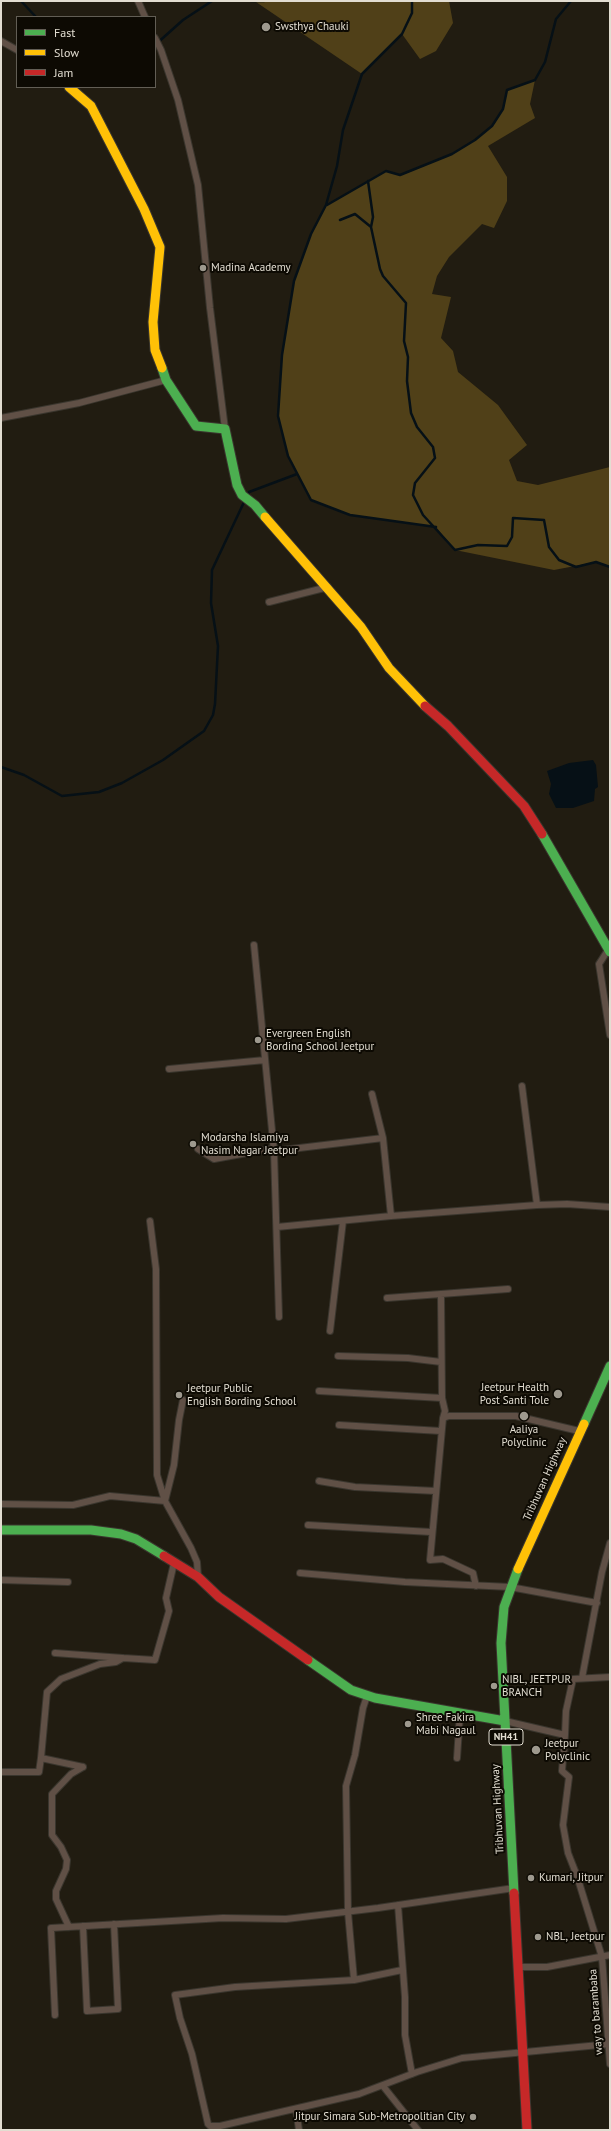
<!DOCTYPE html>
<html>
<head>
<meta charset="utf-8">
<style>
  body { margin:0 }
  #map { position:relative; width:611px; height:2131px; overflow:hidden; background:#211c11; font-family:"PT Sans",sans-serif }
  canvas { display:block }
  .frame { position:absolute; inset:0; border:2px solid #e2ddd1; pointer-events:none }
  .legend { position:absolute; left:16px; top:16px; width:140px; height:72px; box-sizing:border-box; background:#0d0a03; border:1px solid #625e55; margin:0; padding:5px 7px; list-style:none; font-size:12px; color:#e2ddd1 }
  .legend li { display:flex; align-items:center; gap:8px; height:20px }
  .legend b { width:20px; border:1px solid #625e55 }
</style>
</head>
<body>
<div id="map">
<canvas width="611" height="2131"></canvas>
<div class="frame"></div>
<ul class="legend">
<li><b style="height:5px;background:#4caf50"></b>Fast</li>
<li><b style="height:5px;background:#ffc107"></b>Slow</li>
<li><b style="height:5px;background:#c62828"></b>Jam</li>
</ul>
</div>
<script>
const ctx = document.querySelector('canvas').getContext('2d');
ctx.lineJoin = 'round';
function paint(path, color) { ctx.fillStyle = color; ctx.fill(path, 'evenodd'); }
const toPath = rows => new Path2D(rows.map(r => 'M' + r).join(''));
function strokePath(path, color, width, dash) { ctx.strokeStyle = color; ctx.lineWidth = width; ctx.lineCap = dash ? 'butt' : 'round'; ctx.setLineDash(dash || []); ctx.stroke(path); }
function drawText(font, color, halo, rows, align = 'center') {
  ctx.font = font + ' "PT Sans",sans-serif'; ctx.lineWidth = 4; ctx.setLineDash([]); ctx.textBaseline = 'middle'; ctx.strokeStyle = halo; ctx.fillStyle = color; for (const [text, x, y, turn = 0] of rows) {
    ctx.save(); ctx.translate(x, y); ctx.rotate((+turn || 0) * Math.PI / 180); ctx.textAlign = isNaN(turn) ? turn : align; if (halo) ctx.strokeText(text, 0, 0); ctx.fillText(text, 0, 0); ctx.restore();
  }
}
paint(toPath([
  [449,1,453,23,436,51,420,59,402,34,362,74,256,2],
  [535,80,530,104,535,118,488,146,507,177,507,201,494,228,482,224,449,257,437,276,432,294,451,297,441,338,453,351,458,372,498,405,527,445,509,460,517,481,538,485,610,467,610,567,596,562,554,570,455,550,436,527,350,515,311,500,288,456,278,416,282,355,294,281,311,235,326,205,386,171,400,175,452,154,475,140,492,126,503,109,507,90]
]), '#504018');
paint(toPath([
  [593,760,596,765,598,787,595,789,594,801,573,808,556,808,549,794,551,784,547,771,569,763]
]), '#061016');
strokePath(toPath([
  [21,1,36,17],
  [251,1,264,1],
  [412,1,412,13,402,34,362,74,343,130,337,166,326,205,311,234,294,281,282,355,278,416,288,456,311,500,350,515,436,527],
  [155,45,183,20,212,1],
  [368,181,373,217,371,227],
  [327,205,386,171,400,175,452,154,475,140,492,126,503,109,507,90,535,80,545,62,556,19,571,1],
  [340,220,355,214,371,227,380,269,383,276,406,303,404,341,408,357,407,381,411,413,417,427,433,447,435,458,415,483,413,495,423,515,455,550,478,545,507,546,512,537,513,518,544,520,549,547,559,560,576,567,596,562,610,567],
  [247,496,249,492,297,474],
  [1,767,24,775,62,796,99,792,122,783,163,760,204,731,213,715,215,704,218,646,211,603,212,570,245,500]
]), '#061016', 2.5);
const street = toPath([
  [138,1,145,17],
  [155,38,161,50,178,100,198,185,210,308,225,429],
  [1,41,17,50],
  [1,418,79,403,166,380],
  [269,602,328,587],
  [254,945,274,1151,279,1317],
  [608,950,599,964,610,1035],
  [169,1069,265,1060],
  [522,1086,537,1205],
  [372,1094,383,1138,391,1216],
  [198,1149,214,1159,269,1149,274,1151,383,1138],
  [150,1221,156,1269,157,1475,165,1501,191,1548,197,1562,198,1577],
  [277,1227,391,1216,537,1205,567,1204,610,1207],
  [441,1295,442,1398,445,1411,443,1418],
  [387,1298,508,1289],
  [330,1331,343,1221],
  [338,1356,408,1358,441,1362],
  [319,1391,442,1398],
  [339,1425,441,1431],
  [319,1481,355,1487,436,1491],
  [1,1504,73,1505,110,1496,165,1501,174,1465,179,1420,183,1400],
  [308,1525,431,1532],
  [300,1573,405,1582,510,1587,597,1603],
  [1,1580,68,1582],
  [476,1586,473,1573,443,1559,430,1560,443,1418,449,1416,516,1416,579,1431],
  [55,1653,123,1658],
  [582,1678,602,1572,610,1543],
  [505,1721,565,1735,562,1771,569,1777,563,1825,568,1853,577,1876,602,1957,610,2064],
  [565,1735,566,1711,573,1679,610,1677],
  [457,1758,460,1713],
  [83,1767,41,1758,47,1692,61,1679,100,1664,116,1662,123,1658,155,1660,169,1611,166,1598,174,1563],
  [1,1772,39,1772,41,1758],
  [398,1905,405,1997,405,2035,412,2074],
  [83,1926,87,2011,118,2009,114,1924],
  [69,1927,56,1899,56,1891,66,1869,67,1860,61,1847,52,1835,52,1794,71,1774,83,1767],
  [518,1967,547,1967,610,1955],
  [402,1970,354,1980,235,1987,175,1995,180,2018,192,2054,208,2124,210,2126,220,2126,359,2094,417,2072,462,2058,610,2044],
  [354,1980,348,1912,346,1786,355,1755,363,1708,367,1696],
  [55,2015,51,1928,223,1918,286,1919,378,1908,514,1888],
  [383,2086,418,2130],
  [296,2109,299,2130]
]);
const fast = toPath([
  [162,368,166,380,196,426,225,429,237,485,242,495,255,505,265,517],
  [542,834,610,952],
  [584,1424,610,1366],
  [1,1530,91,1530,121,1534,136,1539,164,1556],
  [308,1660,351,1690,375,1698,505,1721],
  [514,1893,501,1643,504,1607,518,1569]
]);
const slow = toPath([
  [69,87,91,106,144,209,160,247,153,322,155,350,162,368],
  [265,517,361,627,389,668,425,706],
  [518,1569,584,1424]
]);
const jam = toPath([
  [425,706,448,726,524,806,542,834],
  [164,1556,198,1577,219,1597,308,1660],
  [514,1893,527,2130]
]);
strokePath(street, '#3a362e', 8);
strokePath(fast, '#3a362e', 11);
strokePath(slow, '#3a362e', 11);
strokePath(jam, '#3a362e', 11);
strokePath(street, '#605046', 6);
strokePath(fast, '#4caf50', 9);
strokePath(slow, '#ffc107', 9);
strokePath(jam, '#c62828', 9);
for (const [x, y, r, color] of [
  [266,27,5,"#9e998e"],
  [203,268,4,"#9e998e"],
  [258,1040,4,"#9e998e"],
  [193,1144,4,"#9e998e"],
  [558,1394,5,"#9e998e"],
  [179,1395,4,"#9e998e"],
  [524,1416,5,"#9e998e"],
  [494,1686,4,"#9e998e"],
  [408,1724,4,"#9e998e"],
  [536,1750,5,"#9e998e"],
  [531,1878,4,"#9e998e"],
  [538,1937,4,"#9e998e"],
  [473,2117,4,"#9e998e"]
]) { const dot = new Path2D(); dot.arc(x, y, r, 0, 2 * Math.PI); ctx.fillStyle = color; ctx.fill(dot); strokePath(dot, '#0d0a03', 1.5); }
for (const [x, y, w] of [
  [506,1737,34]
]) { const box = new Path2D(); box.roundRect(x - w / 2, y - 8, w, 16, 3); ctx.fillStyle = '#0d0a03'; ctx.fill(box); strokePath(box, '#e2ddd1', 1); }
drawText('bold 10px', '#e2ddd1', null, [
  ["NH41",506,1737]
]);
drawText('11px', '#e2ddd1', '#0d0a03', [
  ["Swsthya Chauki",275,27],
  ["Madina Academy",211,268],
  ["Evergreen English",266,1034],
  ["Bording School Jeetpur",266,1047],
  ["Modarsha Islamiya",201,1138],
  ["Nasim Nagar Jeetpur",201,1151],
  ["Jeetpur Health",549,1388,"right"],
  ["Post Santi Tole",549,1401,"right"],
  ["Jeetpur Public",187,1389],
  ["English Bording School",187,1402],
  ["Aaliya",524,1430,"center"],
  ["Polyclinic",524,1443,"center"],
  ["NIBL, JEETPUR",502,1680],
  ["BRANCH",502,1693],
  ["Shree Fakira",416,1718],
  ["Mabi Nagaul",416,1731],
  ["Jeetpur",545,1744],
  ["Polyclinic",545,1757],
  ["Kumari, Jitpur",539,1878],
  ["NBL, Jeetpur",546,1937],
  ["Jitpur Simara Sub-Metropolitian City",465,2117,"right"]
], 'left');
drawText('11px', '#e2ddd1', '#0d0a03', [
  ["Tribhuvan Highway",545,1479,-66],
  ["Tribhuvan Highway",498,1809,-93],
  ["way to barambaba",596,2012,-94]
]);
</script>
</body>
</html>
